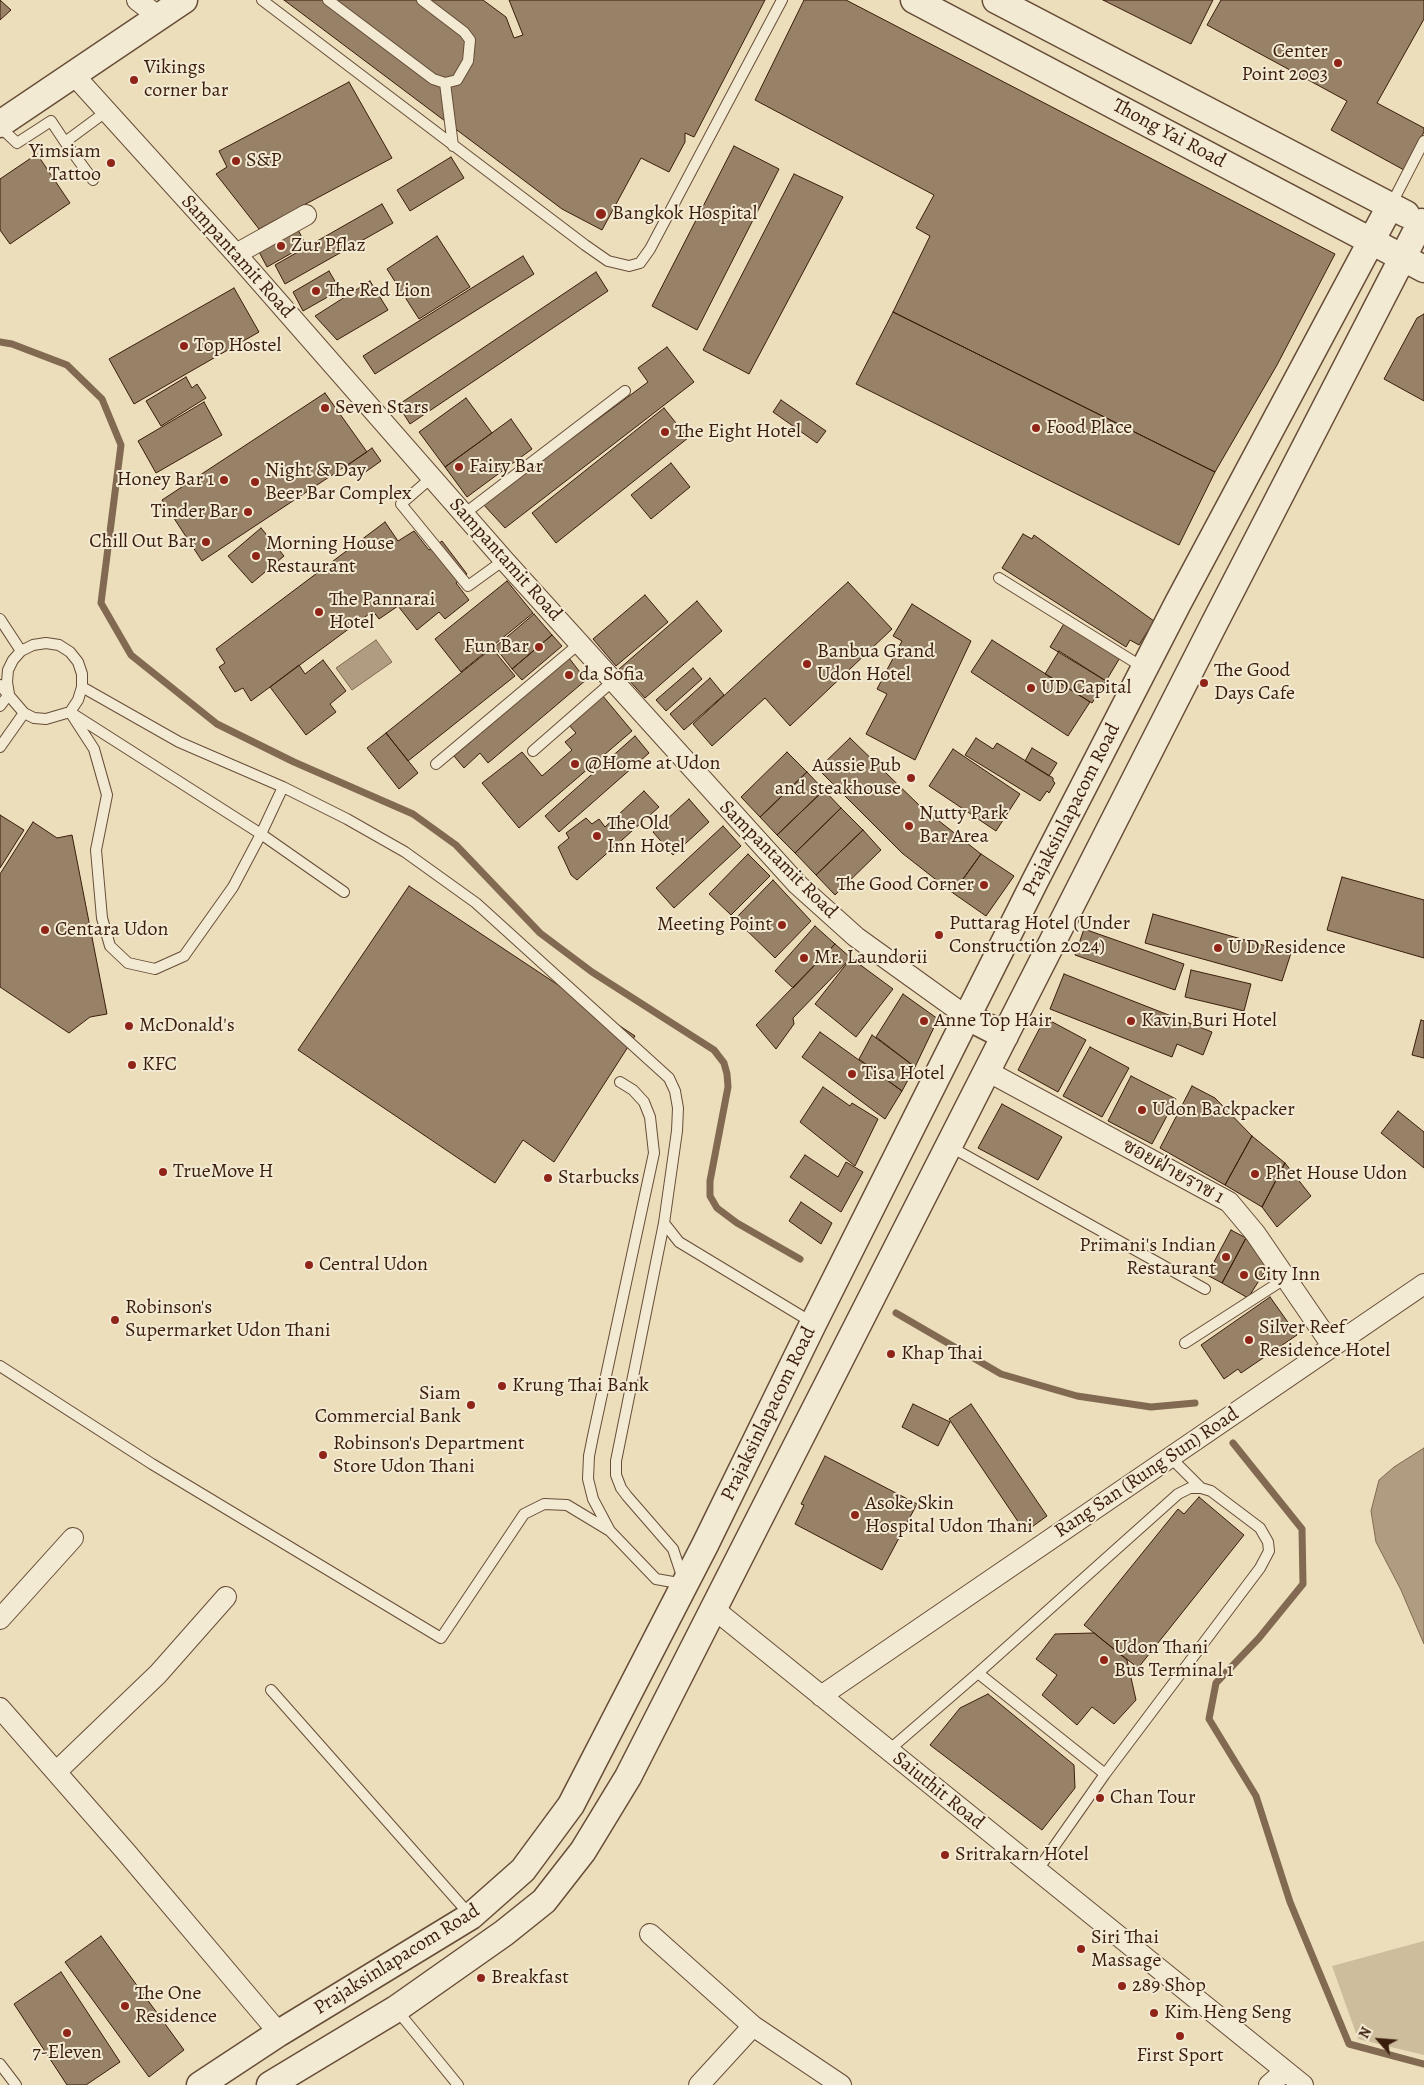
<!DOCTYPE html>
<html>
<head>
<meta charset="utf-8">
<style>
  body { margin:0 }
  #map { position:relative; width:1424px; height:2085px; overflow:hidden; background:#ecdebb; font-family:Alegreya,serif }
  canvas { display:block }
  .north { position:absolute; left:1354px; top:2015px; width:50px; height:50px; -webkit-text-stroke:4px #f3ead3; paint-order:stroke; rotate:297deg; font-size:14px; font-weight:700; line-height:20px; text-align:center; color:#3b1d0c }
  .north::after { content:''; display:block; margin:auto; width:18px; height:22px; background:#3b1d0c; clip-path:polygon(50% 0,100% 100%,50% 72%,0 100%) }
</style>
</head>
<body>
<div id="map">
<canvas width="1424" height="2085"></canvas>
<div class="north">N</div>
</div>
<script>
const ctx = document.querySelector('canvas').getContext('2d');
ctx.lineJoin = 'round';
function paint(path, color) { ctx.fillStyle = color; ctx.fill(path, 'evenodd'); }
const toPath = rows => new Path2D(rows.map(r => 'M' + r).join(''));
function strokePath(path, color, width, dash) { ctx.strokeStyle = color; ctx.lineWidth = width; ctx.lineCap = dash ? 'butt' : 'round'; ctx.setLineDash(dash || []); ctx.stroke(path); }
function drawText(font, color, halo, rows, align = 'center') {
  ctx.font = font + ' Alegreya,"Noto Serif Thai",serif'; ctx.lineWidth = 4; ctx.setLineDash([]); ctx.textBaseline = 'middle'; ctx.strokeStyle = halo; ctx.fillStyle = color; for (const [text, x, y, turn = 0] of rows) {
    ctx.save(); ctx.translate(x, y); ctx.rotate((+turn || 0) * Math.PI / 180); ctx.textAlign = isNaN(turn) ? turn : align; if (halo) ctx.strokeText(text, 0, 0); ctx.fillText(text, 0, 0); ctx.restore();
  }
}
paint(toPath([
  [1424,1941,1424,2055,1358,2039,1332,1966]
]), '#cebd9d');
const water = toPath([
  [376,640,392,662,352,690,336,668,376,640],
  [1424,1448,1424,1644,1401,1590,1376,1542,1371,1511,1379,1480,1394,1467,1424,1448]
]);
paint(water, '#b09c80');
strokePath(water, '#816952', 1);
strokePath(toPath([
  [0,342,12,344,67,365,102,399,121,445,101,603,131,655,217,724,294,762,413,814,456,845,540,933,592,972,714,1050,724,1063,727,1074,728,1087,710,1181,710,1196,717,1208,737,1223,800,1259],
  [896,1313,1001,1374,1077,1396,1151,1407,1195,1403],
  [1233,1443,1302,1529,1303,1584,1259,1638,1216,1683,1209,1719,1256,1796,1290,1902,1349,2044,1424,2064]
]), '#816952', 7);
const building = toPath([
  [0,0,11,10,0,20,0,0],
  [284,0,483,0,506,17,514,38,523,35,509,0,765,0,694,137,685,133,685,142,669,172,641,158,602,230,562,209,284,0],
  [804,0,846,0,1335,254,1277,365,1215,472,893,312,930,236,916,228,934,195,755,100,804,0],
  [1103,0,1213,0,1191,44,1103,0],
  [1221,0,1424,0,1424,19,1377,103,1424,128,1424,132,1404,170,1331,130,1347,101,1207,25,1221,0],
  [349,82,392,158,259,229,216,174,227,167,219,151,349,82],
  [734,146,779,169,697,330,652,306,734,146],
  [37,154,70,203,10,244,0,230,0,179,37,154],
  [451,157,464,178,410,211,397,190,451,157],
  [794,174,843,197,749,374,703,350,794,174],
  [382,204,393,223,285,284,275,265,382,204],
  [296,226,306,245,267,267,257,248,296,226],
  [437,236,470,287,419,319,387,269,437,236],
  [523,256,534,274,375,374,363,356,523,256],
  [329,271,340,290,303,311,293,292,329,271],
  [596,272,608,291,410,424,398,405,596,272],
  [370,281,388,310,337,340,315,316,370,281],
  [234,288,259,332,134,404,109,359,234,288],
  [893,312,1215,472,1179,545,856,384,893,312],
  [1424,314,1424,401,1384,379,1417,318,1424,314],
  [667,347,694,382,505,528,483,504,648,382,638,368,667,347],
  [186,377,192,388,197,384,206,398,161,426,146,401,186,377],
  [325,393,367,452,202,561,162,500,325,393],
  [466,398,492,433,445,467,419,432,466,398],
  [781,400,826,431,817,443,773,412,781,400],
  [204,402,222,435,156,473,138,441,204,402],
  [664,408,688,438,556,543,532,513,664,408],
  [511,419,532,449,467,497,445,467,511,419],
  [372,448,381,461,357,478,348,465,372,448],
  [671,463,690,487,651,519,631,495,671,463],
  [385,522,398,541,414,531,429,550,442,541,467,574,456,583,469,600,445,619,439,612,417,630,398,606,379,619,373,611,251,701,243,688,235,692,219,667,225,663,216,649,385,522],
  [261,528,284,556,252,583,228,556,261,528],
  [1023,534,1032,539,1034,535,1154,621,1139,645,1130,640,1126,647,1002,568,1023,534],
  [507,581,533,613,461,672,435,639,507,581],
  [848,582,892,629,790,726,765,698,712,746,693,724,848,582],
  [645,595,668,622,616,666,593,639,645,595],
  [697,601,722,631,645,698,619,669,697,601],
  [912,604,971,641,915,760,866,734,887,694,877,689,902,641,893,636,912,604],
  [534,614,552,635,512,669,495,647,534,614],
  [1065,622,1121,656,1106,681,1050,647,1065,622],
  [552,635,562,646,522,680,512,669,552,635],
  [992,640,1090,702,1068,736,971,672,992,640],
  [492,648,515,676,408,761,386,733,492,648],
  [1059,651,1106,681,1092,703,1045,674,1059,651],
  [569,658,586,680,488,763,480,753,464,768,454,756,569,658],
  [323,660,346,691,330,704,336,712,306,735,270,687,299,665,305,674,323,660],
  [693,668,702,679,666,711,656,700,693,668],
  [710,678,724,695,684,730,670,714,710,678],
  [602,695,632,731,519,828,482,783,522,752,542,776,572,750,565,742,576,733,568,724,602,695],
  [386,733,418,773,399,789,367,748,386,733],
  [635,736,649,753,559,832,545,816,635,736],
  [850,738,920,806,981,854,953,893,902,853,818,769,850,738],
  [976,738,993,749,997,743,1053,778,1053,781,1055,783,1049,793,1047,791,1040,801,965,755,976,738],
  [1032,748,1057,763,1049,776,1025,761,1032,748],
  [953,749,1020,794,996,831,929,786,953,749],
  [787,752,807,772,760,817,741,797,787,752],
  [807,772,824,790,777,835,760,817,807,772],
  [824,790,841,808,795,853,777,835,824,790],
  [644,791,659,807,577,880,571,875,558,847,569,838,566,833,586,818,592,824,599,819,605,827,644,791],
  [689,799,709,822,673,855,653,832,689,799],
  [841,808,863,830,816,875,795,853,841,808],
  [0,815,24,830,0,868,0,815],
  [33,822,57,838,72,835,107,1014,90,1017,69,1033,0,987,0,874,33,822],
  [723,826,741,846,674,908,656,888,723,826],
  [863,830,881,850,835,895,816,875,863,830],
  [748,854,770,876,731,915,709,894,748,854],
  [981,854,1014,876,986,916,953,893,981,854],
  [1342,877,1424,900,1424,958,1327,930,1342,877],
  [773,880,811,921,775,958,735,919,773,880],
  [409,886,635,1036,554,1162,523,1140,495,1183,298,1050,409,886],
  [1153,914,1291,953,1282,981,1145,943,1153,914],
  [815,926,835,944,793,988,775,971,815,926],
  [1084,929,1184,964,1175,990,1075,955,1084,929],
  [835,944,851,958,793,1018,794,1024,776,1049,756,1025,835,944],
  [851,958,893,989,856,1037,815,1004,851,958],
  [1191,970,1251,984,1244,1011,1185,997,1191,970],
  [1064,974,1212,1032,1203,1055,1177,1044,1172,1057,1050,1009,1064,974],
  [903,994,938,1019,915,1067,876,1037,903,994],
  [1045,1018,1086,1040,1058,1092,1018,1070,1045,1018],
  [1421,1020,1424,1021,1424,1058,1412,1055,1421,1020],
  [820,1032,902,1091,885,1119,802,1057,820,1032],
  [872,1035,915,1067,902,1091,859,1059,872,1035],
  [1090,1047,1129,1068,1102,1117,1063,1096,1090,1047],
  [1131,1076,1176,1099,1152,1144,1108,1121,1131,1076],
  [1192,1086,1215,1098,1252,1136,1225,1185,1160,1148,1192,1086],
  [823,1087,850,1106,852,1103,878,1119,855,1166,800,1122,823,1087],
  [1002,1104,1062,1137,1038,1180,978,1148,1002,1104],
  [1398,1111,1424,1132,1424,1168,1381,1133,1398,1111],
  [1252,1136,1285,1163,1262,1207,1225,1185,1252,1136],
  [805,1155,838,1177,846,1162,863,1172,841,1212,790,1177,805,1155],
  [1285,1163,1311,1196,1277,1227,1262,1207,1285,1163],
  [801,1202,832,1223,821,1244,789,1221,801,1202],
  [1231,1230,1246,1238,1222,1283,1207,1275,1231,1230],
  [1246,1238,1267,1268,1248,1298,1222,1283,1246,1238],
  [1270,1297,1297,1335,1241,1373,1238,1369,1224,1379,1201,1345,1270,1297],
  [913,1404,950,1422,938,1446,902,1427,913,1404],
  [971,1404,1047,1516,1025,1532,949,1419,971,1404],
  [825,1456,917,1504,882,1570,795,1524,804,1505,801,1504,825,1456],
  [1199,1497,1244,1535,1138,1668,1084,1625,1178,1509,1184,1514,1199,1497],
  [1094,1633,1127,1660,1136,1700,1114,1724,1092,1707,1077,1725,1042,1695,1057,1675,1036,1659,1055,1634,1094,1633],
  [988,1694,1074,1765,1075,1788,1042,1830,930,1745,960,1708,988,1694],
  [101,1936,184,2050,149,2077,65,1962,101,1936],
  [61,1972,120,2062,86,2085,67,2085,14,2004,61,1972]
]);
paint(building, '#978167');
strokePath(building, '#3b1d0c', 1);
const service = toPath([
  [262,0,585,245,608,261,629,266,640,263,650,249,782,0],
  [328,0,433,79,445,83,457,80,468,61,470,40,464,32,422,0],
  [445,83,453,146],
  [0,127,17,143,51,121,65,142,107,111],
  [65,142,93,180],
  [1391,205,1424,141],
  [431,478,401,504,468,586,504,560],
  [464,514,625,391],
  [999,578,1144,668],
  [0,619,21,651],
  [0,685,24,713,34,718,46,719,70,712,78,700,82,687,82,674,78,662,70,652,59,645,46,643,33,645,21,651,13,660,8,670,7,682,9,694],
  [82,687,179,742,283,787,347,819,405,852,476,903,669,1078,675,1091,678,1108,677,1131,664,1223,679,1242,813,1323],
  [0,706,9,694],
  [70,712,94,749,107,795,96,850,102,918,110,946,128,963,155,969,184,956,233,887,261,834,283,787],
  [73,714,261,834,344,892],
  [0,747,24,713],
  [533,751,613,681],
  [436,764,580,643],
  [620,1082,633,1090,644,1102,650,1117,654,1153,593,1436,589,1456,588,1479,593,1499,610,1531,656,1579,684,1584],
  [949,1146,1205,1289],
  [664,1223,616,1461,616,1475,621,1488,627,1496,673,1549,683,1579],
  [1185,1343,1286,1278],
  [0,1366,152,1464,441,1638,524,1514,544,1504,567,1505,610,1531],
  [1170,1457,1201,1488],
  [978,1673,1105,1774],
  [271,1690,470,1915],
  [889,1750,978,1673,1178,1494,1190,1488,1201,1488,1211,1491,1260,1528,1268,1542,1269,1551,1260,1568,1105,1774,1037,1871],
  [396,2009,458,2085],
  [0,2064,16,2085]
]);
const minor = toPath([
  [137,0,159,17],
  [73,74,236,254,504,560,797,884,856,937,966,1016],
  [236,254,306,215],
  [987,1071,1229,1202,1255,1233,1333,1347],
  [714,1609,1303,2085],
  [0,1619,73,1538],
  [821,1696,1424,1284],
  [0,1708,126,1852,279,2033],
  [56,1772,158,1674,226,1597],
  [650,1934,753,2026,699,2085],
  [753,2026,841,2085],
  [1269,2085,1285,2071]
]);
const tertiary = toPath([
  [914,0,1424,269],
  [996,0,1406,214],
  [0,124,184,0],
  [966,1016,1005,1036],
  [200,2085,279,2033,471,1916,523,1870,571,1805,705,1545,813,1324,1036,879,1178,603,1390,206],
  [270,2085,396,2009,504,1933,544,1901,583,1851,628,1777,1214,624,1421,222]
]);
strokePath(service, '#674d38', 12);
strokePath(minor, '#674d38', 22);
strokePath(tertiary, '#674d38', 29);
strokePath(service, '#f3ead3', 10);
strokePath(minor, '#f3ead3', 20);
strokePath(tertiary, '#f3ead3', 26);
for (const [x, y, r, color] of [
  [1338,63,5,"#8f2418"],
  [134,80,5,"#8f2418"],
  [236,161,5,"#8f2418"],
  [111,163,5,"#8f2418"],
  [601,214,6,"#8f2418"],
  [281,246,5,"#8f2418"],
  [316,291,5,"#8f2418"],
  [184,346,5,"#8f2418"],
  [325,408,5,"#8f2418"],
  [1036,428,5,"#8f2418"],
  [665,432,5,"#8f2418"],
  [459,467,5,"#8f2418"],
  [224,480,5,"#8f2418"],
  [255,482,5,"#8f2418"],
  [248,512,5,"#8f2418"],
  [206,542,5,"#8f2418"],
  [256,556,5,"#8f2418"],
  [319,612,5,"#8f2418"],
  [539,647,5,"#8f2418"],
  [807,664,5,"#8f2418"],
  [569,675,5,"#8f2418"],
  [1204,683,5,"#8f2418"],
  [1031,688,5,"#8f2418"],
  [575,764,5,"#8f2418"],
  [911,778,5,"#8f2418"],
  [909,826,5,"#8f2418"],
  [597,836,5,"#8f2418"],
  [984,885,5,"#8f2418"],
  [782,925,5,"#8f2418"],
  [45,930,5,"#8f2418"],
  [939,935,5,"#8f2418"],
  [1218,948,5,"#8f2418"],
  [804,958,5,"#8f2418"],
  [924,1021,5,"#8f2418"],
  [1131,1021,5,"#8f2418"],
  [129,1026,5,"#8f2418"],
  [132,1065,5,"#8f2418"],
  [852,1074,5,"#8f2418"],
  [1142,1110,5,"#8f2418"],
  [163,1172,5,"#8f2418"],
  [1255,1174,5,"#8f2418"],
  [548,1178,5,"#8f2418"],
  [1226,1257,5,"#8f2418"],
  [309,1265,5,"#8f2418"],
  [1244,1275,5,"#8f2418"],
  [115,1320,5,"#8f2418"],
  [1249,1340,5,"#8f2418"],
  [891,1354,5,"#8f2418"],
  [502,1386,5,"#8f2418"],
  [471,1405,5,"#8f2418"],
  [323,1455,5,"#8f2418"],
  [855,1515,5,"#8f2418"],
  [1104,1660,5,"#8f2418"],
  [1100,1798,5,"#8f2418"],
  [945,1855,5,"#8f2418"],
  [1081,1949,5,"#8f2418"],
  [481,1978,5,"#8f2418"],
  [1122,1986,5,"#8f2418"],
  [125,2006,5,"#8f2418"],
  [1154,2013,5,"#8f2418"],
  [67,2033,5,"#8f2418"],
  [1180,2036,5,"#8f2418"]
]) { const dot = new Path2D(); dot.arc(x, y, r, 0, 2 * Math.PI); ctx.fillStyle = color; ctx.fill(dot); strokePath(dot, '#f3ead3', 2); }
drawText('20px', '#3b1d0c', '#f3ead3', [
  ["Center",1328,52,"right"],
  ["Point 2003",1328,75,"right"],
  ["Vikings",144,68],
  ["corner bar",144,91],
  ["Yimsiam",101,152,"right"],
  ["Tattoo",101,175,"right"],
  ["S&P",246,161],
  ["Bangkok Hospital",612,214],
  ["Zur Pflaz",291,246],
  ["The Red Lion",326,291],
  ["Top Hostel",194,346],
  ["Seven Stars",335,408],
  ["Food Place",1046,428],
  ["The Eight Hotel",675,432],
  ["Fairy Bar",469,467],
  ["Night & Day",265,471],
  ["Beer Bar Complex",265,494],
  ["Honey Bar 1",214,480,"right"],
  ["Tinder Bar",238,512,"right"],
  ["Chill Out Bar",196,542,"right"],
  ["Morning House",266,544],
  ["Restaurant",266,567],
  ["The Pannarai",329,600],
  ["Hotel",329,623],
  ["Fun Bar",529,647,"right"],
  ["Banbua Grand",817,652],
  ["Udon Hotel",817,675],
  ["The Good",1214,671],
  ["Days Cafe",1214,694],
  ["da Sofia",579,675],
  ["UD Capital",1041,688],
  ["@Home at Udon",585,764],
  ["Aussie Pub",901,766,"right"],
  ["and steakhouse",901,789,"right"],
  ["Nutty Park",919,814],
  ["Bar Area",919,837],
  ["The Old",607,824],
  ["Inn Hotel",607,847],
  ["The Good Corner",974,885,"right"],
  ["Puttarag Hotel (Under",949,924],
  ["Construction 2024)",949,947],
  ["Meeting Point",772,925,"right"],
  ["Centara Udon",55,930],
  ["U D Residence",1228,948],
  ["Mr. Laundorii",814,958],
  ["Anne Top Hair",934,1021],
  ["Kavin Buri Hotel",1141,1021],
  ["McDonald's",139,1026],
  ["KFC",142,1065],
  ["Tisa Hotel",862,1074],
  ["Udon Backpacker",1152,1110],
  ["TrueMove H",173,1172],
  ["Phet House Udon",1265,1174],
  ["Starbucks",558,1178],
  ["Primani's Indian",1216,1246,"right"],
  ["Restaurant",1216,1269,"right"],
  ["Central Udon",319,1265],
  ["City Inn",1254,1275],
  ["Robinson's",125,1308],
  ["Supermarket Udon Thani",125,1331],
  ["Silver Reef",1259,1328],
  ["Residence Hotel",1259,1351],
  ["Khap Thai",901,1354],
  ["Krung Thai Bank",512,1386],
  ["Siam",461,1394,"right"],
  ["Commercial Bank",461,1417,"right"],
  ["Robinson's Department",333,1444],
  ["Store Udon Thani",333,1467],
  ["Asoke Skin",865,1504],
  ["Hospital Udon Thani",865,1527],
  ["Udon Thani",1114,1648],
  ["Bus Terminal 1",1114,1671],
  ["Chan Tour",1110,1798],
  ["Sritrakarn Hotel",955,1855],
  ["Siri Thai",1091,1938],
  ["Massage",1091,1961],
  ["Breakfast",491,1978],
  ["289 Shop",1132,1986],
  ["The One",135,1994],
  ["Residence",135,2017],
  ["Kim Heng Seng",1164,2013],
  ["7-Eleven",67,2053,"center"],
  ["First Sport",1180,2056,"center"]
], 'left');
drawText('20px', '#3b1d0c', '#f3ead3', [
  ["Thong Yai Road",1169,134,28],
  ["Sampantamit Road",237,257,48],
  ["Sampantamit Road",505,560,48],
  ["Prajaksinlapacom Road",1072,810,-63],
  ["Sampantamit Road",778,860,45],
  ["ซอยฝ่ายราช 1",1173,1172,29],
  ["Prajaksinlapacom Road",769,1414,-64],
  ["Rang San (Rung Sun) Road",1147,1473,-34],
  ["Saiuthit Road",938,1791,39],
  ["Prajaksinlapacom Road",397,1960,-32]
]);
</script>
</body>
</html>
